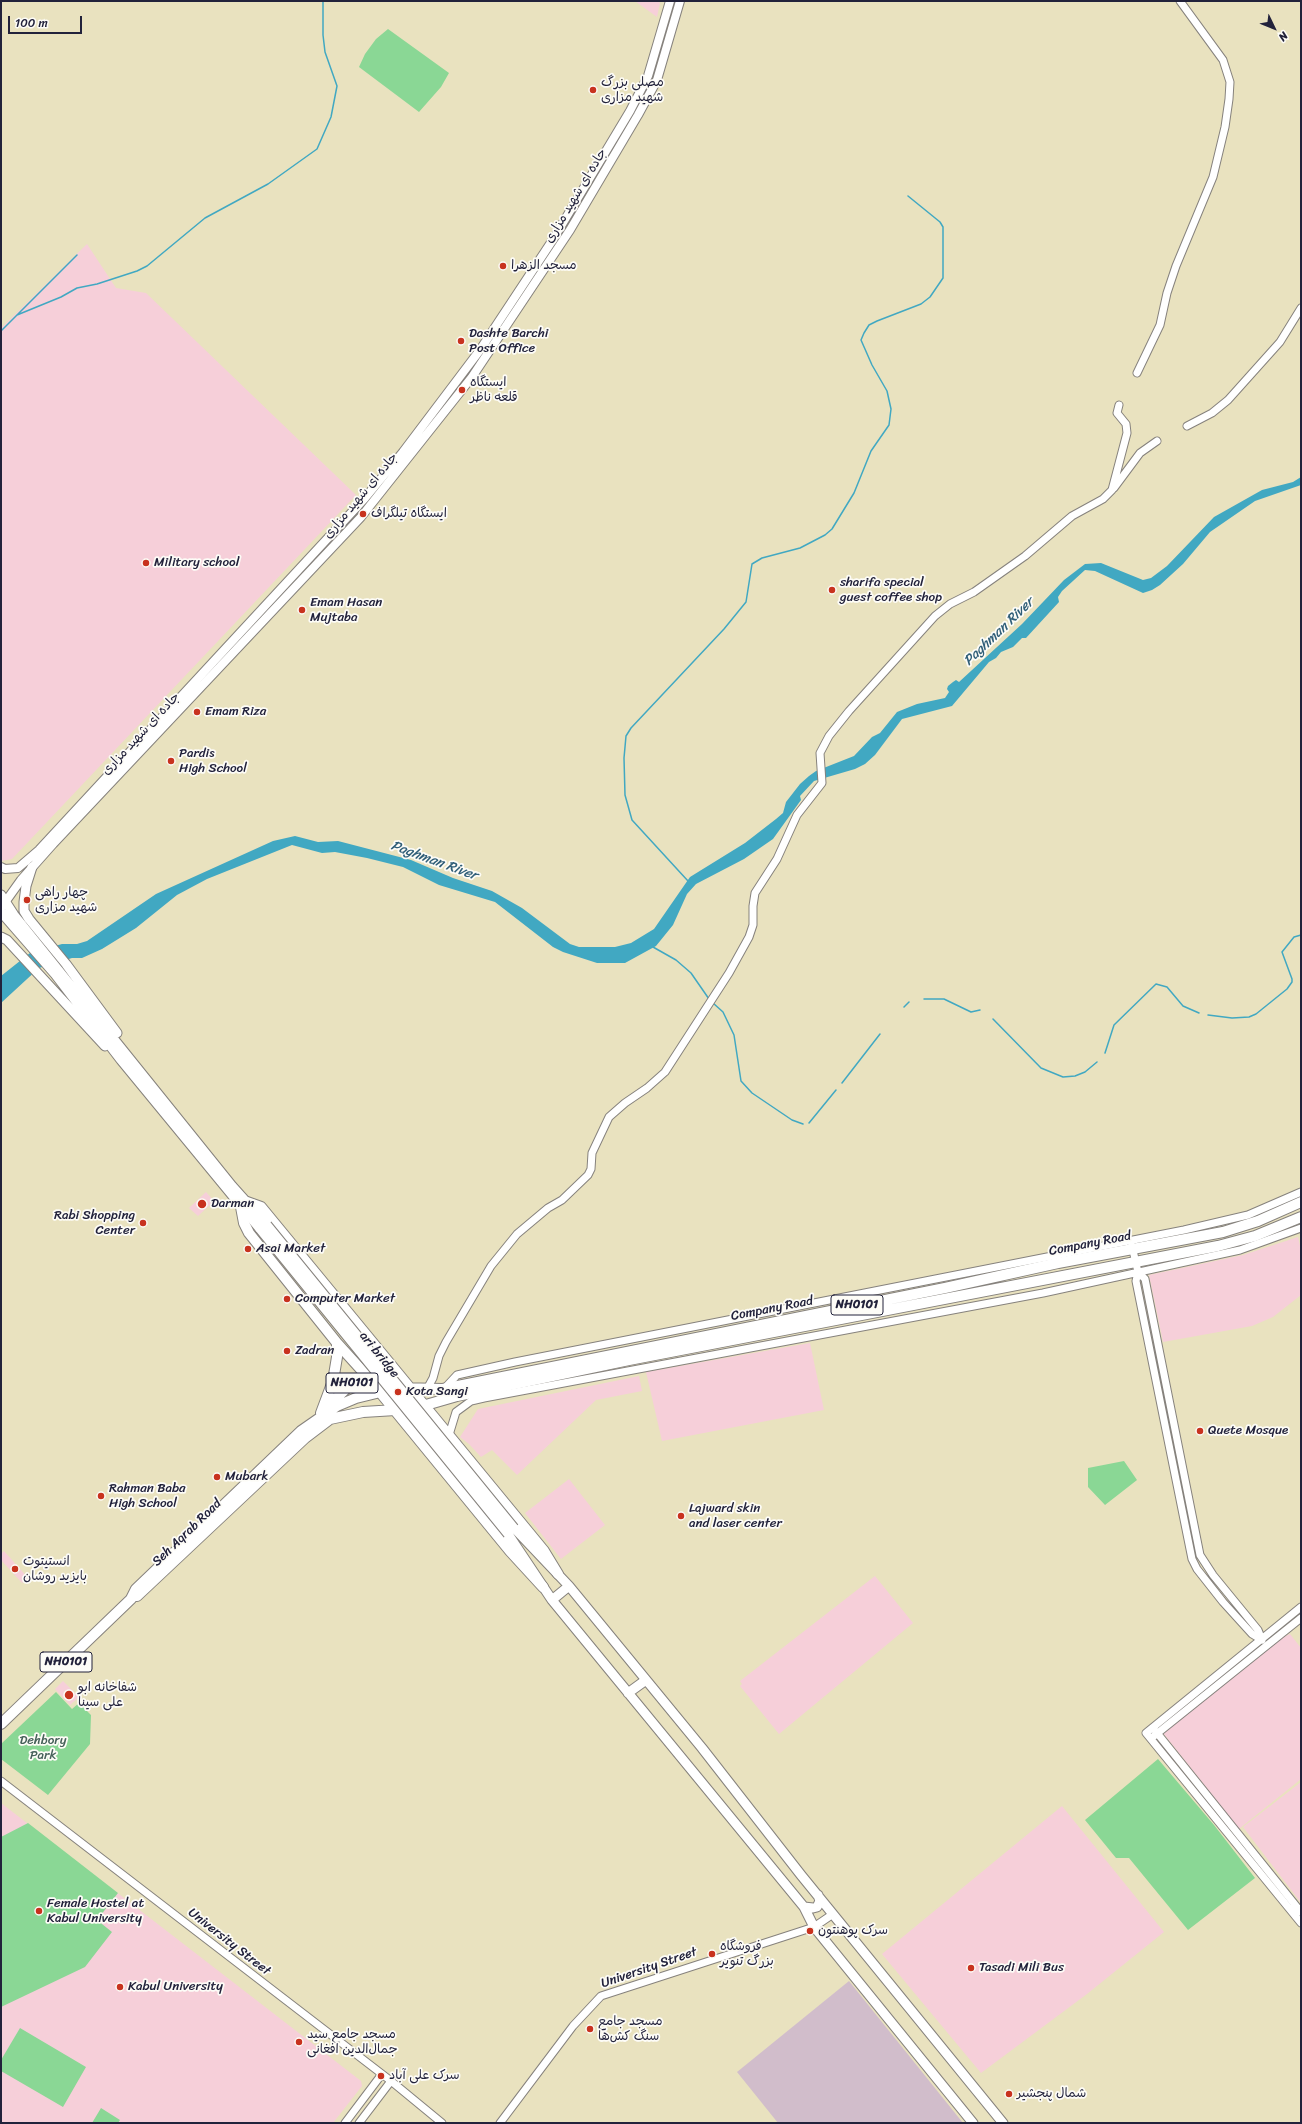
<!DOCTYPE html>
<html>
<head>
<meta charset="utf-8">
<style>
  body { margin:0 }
  #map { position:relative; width:1302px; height:2124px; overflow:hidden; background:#e9e2bf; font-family:Sriracha,sans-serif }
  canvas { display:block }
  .frame { position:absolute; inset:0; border:2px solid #22223b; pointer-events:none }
  .north { position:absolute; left:1254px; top:8px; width:40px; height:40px; -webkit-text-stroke:3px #fdfcf7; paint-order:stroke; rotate:133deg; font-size:11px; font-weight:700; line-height:16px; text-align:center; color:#22223b }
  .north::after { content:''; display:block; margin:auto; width:14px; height:18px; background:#22223b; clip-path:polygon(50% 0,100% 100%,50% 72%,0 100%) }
  .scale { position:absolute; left:8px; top:16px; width:74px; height:18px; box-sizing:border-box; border:2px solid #22223b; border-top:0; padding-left:5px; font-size:12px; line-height:14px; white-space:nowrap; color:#22223b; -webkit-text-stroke:3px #fdfcf7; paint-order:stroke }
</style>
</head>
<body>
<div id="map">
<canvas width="1302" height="2124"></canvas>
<div class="frame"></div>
<div class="north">N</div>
<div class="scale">100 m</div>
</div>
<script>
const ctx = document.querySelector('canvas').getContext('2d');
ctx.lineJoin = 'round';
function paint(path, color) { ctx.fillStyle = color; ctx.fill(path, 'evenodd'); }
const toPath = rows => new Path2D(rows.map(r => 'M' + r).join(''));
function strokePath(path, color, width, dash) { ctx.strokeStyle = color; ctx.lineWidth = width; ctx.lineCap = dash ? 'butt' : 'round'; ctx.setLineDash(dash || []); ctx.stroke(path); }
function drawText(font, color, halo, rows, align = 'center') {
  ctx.font = font + ' Sriracha,"Playpen Sans Arabic",sans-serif'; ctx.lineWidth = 3.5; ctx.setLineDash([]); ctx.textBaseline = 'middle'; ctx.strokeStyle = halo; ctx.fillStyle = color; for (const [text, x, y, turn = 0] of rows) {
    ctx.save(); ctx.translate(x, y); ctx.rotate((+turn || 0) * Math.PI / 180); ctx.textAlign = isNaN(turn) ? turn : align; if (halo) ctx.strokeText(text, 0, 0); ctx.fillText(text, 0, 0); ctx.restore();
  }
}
paint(toPath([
  [635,1,658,1,660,3,657,17],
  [87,244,116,288,146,293,356,495,12,859,1,861,1,328],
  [206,1192,214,1201,198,1216,189,1208],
  [1298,1237,1301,1250,1301,1295,1273,1317,1252,1326,1163,1342,1149,1275,1243,1255],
  [810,1343,824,1410,662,1441,646,1372],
  [639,1376,642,1391,596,1400,517,1475,492,1450,481,1457,469,1444,460,1437,478,1409],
  [569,1479,605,1525,561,1559,525,1513],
  [4,1551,28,1578,22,1583,1,1560,1,1554],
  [875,1576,913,1623,779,1734,740,1686,742,1684,740,1681],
  [1290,1634,1301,1648,1301,1779,1239,1829,1159,1728,1261,1647],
  [63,1681,79,1697,70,1705,55,1689],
  [1301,1782,1301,1903,1243,1827],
  [1,1803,361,2081,362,2086,333,2123,1,2123],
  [1062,1806,1164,1932,1087,1994,981,2073,882,1954]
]), '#f6cfd9');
paint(toPath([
  [849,1981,963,2123,778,2123,737,2072]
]), '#d1bdcb');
paint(toPath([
  [388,29,449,73,441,87,419,112,359,67,365,54,376,39],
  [1124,1461,1137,1480,1105,1505,1088,1487,1088,1468],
  [56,1692,72,1709,79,1703,91,1715,90,1744,48,1795,1,1759,1,1744],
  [1158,1759,1214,1825,1255,1878,1188,1930,1129,1858,1116,1858,1085,1820],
  [28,1823,118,1893,97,1920,112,1932,85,1967,1,2007,1,1837],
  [20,2028,86,2067,63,2107,1,2071,1,2060],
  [101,2108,120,2120,118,2123,92,2123]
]), '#8ad795');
paint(toPath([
  [1301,477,1301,485,1255,501,1210,532,1183,564,1160,585,1152,590,1143,593,1095,571,1085,570,1062,591,1058,597,1059,602,1026,638,1022,638,1013,647,1001,652,996,658,989,662,952,706,902,719,875,755,865,764,855,769,814,781,800,796,801,800,773,839,744,859,696,884,687,894,673,925,656,946,625,963,597,963,563,952,553,947,495,902,439,885,403,867,367,858,335,852,322,853,292,845,207,879,177,895,136,928,102,949,82,958,72,958,39,968,1,1003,1,976,30,953,62,944,77,944,87,941,156,894,273,841,295,836,318,842,338,841,411,860,453,878,492,891,522,908,570,944,579,947,615,947,631,943,654,929,690,877,745,843,776,819,783,813,786,802,800,784,809,776,816,771,854,756,872,737,880,733,897,712,917,704,945,698,949,692,947,689,948,686,953,682,956,680,959,682,1022,624,1064,580,1085,564,1101,563,1143,580,1151,578,1167,566,1214,517,1262,490,1293,482]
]), '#41a8c2');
strokePath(toPath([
  [17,315,61,297,77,288,97,284,137,271,147,266,205,218,268,184,317,149,331,117,337,86,325,52,323,35,323,1],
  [1,331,77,255],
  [688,881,632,820,625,795,624,758,626,736,631,728,724,629,746,602,752,564,762,558,800,548,825,535,832,529,854,493,871,451,889,425,891,409,887,391,872,365,861,340,864,333,869,325,877,321,921,304,930,297,943,278,943,227,940,222,908,196],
  [653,947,676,960,691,973,709,999],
  [924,999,944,999,971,1012,980,1010],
  [713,1003,723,1012,734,1035,741,1081,752,1093,792,1120,803,1124],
  [904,1007,909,1002],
  [1208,1015,1232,1018,1249,1017,1256,1014,1287,989,1292,982,1292,979,1282,952,1294,937,1301,935],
  [993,1019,1041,1068,1063,1077,1075,1076,1085,1072,1097,1062],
  [1105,1053,1114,1025,1156,984,1167,987,1183,1006,1199,1013],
  [842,1083,880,1034],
  [809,1123,836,1090]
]), '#41a8c2', 1.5);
const tertiary = toPath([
  [1137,373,1160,325,1167,293,1176,266,1213,177,1225,127,1229,99,1230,82,1223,60,1180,1],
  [1187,426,1212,413,1228,400,1280,342,1301,308],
  [1114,488,1140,453,1157,441],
  [1132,1246,1138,1272,1136,1281,1192,1559,1197,1569,1223,1602,1252,1634,1262,1640],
  [1138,1272,1145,1279,1200,1555,1213,1575,1258,1630,1262,1640],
  [427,1389,433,1378,439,1356,446,1342,491,1266,517,1234,548,1208,562,1200,588,1175,591,1169,592,1153,609,1117,625,1103,647,1088,665,1072,729,973,749,937,753,925,753,906,755,893,777,859,797,815,822,783,820,753,829,736,849,711,935,616,950,604,974,592,1025,556,1072,516,1103,499,1112,490,1127,433,1126,424,1117,413,1119,405],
  [444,1389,457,1375,515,1362,1184,1230,1248,1215,1301,1192],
  [449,1435,456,1412,471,1401,484,1398,1043,1293,1240,1250,1301,1228],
  [1301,1607,1146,1733,1301,1923],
  [1153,1728,1301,1912],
  [1154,1736,1301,1618],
  [1,1781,391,2081,442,2123],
  [345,2123,382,2074],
  [359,2123,391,2081],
  [500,2123,573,2026,601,1996,814,1927,833,1914]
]);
const secondary = toPath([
  [1,867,5,869,18,868,39,850,365,498,403,452,480,350,552,241,630,111,648,76,670,1],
  [1,908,21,880,53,844,361,517,472,377,570,230,638,115,657,80,680,1]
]);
const primary = toPath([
  [32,867,26,886,24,902,24,911,29,919,66,964,117,1033],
  [1,895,14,915,232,1186,267,1225],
  [1,912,55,974,121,1060,260,1229],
  [1,937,7,940,105,1046],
  [514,1528,569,1586,702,1748,801,1875,1003,2123],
  [508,1534,552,1600,804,1907,814,1927,973,2123],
  [552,1600,569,1586],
  [628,1693,646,1680],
  [804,1907,813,1908,817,1907,820,1901,818,1895]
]);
const trunk = toPath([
  [247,1202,261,1207,544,1551,558,1574],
  [241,1207,244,1223,249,1233,337,1343,337,1357,333,1381,321,1413],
  [337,1343,366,1375,510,1551,543,1587],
  [324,1410,353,1382,370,1374],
  [137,1596,305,1438,330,1419,363,1412,412,1409,457,1396,629,1360,1218,1246,1255,1236,1301,1217],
  [1,1724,131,1599,136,1589,301,1431,337,1406,356,1398,397,1388,443,1389,945,1288,1058,1263,1223,1232,1258,1221,1301,1202]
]);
strokePath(tertiary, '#86827d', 9);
strokePath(secondary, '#86827d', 10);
strokePath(primary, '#86827d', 11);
strokePath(trunk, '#86827d', 12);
strokePath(tertiary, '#fff', 7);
strokePath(secondary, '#fff', 8);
strokePath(primary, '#fff', 9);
strokePath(trunk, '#fff', 10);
const primaryBridge = toPath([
  [267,1225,514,1528],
  [260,1229,508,1534]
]);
strokePath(primaryBridge, '#86827d', 11, []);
strokePath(primaryBridge, '#fff', 9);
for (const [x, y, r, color] of [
  [593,90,4,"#c8321e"],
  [503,266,4,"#c8321e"],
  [461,341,4,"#c8321e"],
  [462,390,4,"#c8321e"],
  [363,514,4,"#c8321e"],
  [146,563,4,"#c8321e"],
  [832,590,4,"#c8321e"],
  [302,610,4,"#c8321e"],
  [197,712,4,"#c8321e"],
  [171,761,4,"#c8321e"],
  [27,900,4,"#c8321e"],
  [202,1204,5,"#c8321e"],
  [143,1223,4,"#c8321e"],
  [248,1249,4,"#c8321e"],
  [287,1299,4,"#c8321e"],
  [287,1351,4,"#c8321e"],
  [398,1392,4,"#c8321e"],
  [1200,1431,4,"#c8321e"],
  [217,1477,4,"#c8321e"],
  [101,1496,4,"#c8321e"],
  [681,1516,4,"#c8321e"],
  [15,1569,4,"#c8321e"],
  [69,1695,5,"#c8321e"],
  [39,1911,4,"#c8321e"],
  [810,1931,4,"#c8321e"],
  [712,1954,4,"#c8321e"],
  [971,1968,4,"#c8321e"],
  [120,1987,4,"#c8321e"],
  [590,2029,4,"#c8321e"],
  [299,2042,4,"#c8321e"],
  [381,2076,4,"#c8321e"],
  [1009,2094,4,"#c8321e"]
]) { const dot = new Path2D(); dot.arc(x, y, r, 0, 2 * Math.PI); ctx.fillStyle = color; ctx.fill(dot); strokePath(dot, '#fdfcf7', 1.5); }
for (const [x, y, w] of [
  [857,1305,52],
  [352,1383,52],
  [66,1662,52]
]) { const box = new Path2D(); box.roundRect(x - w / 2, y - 10, w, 20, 3); ctx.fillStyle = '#fdfcf7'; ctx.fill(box); strokePath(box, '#22223b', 1); }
drawText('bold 12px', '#22223b', null, [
  ["NH0101",857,1305],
  ["NH0101",352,1383],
  ["NH0101",66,1662]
]);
drawText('13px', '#22223b', '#fdfcf7', [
  ["مصلی بزرگ",601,83],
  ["شهید مزاری",601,98],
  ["مسجد الزهرا",511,266],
  ["Dashte Barchi",469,334],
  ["Post Office",469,349],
  ["ایستگاه",470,383],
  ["قلعه ناظر",470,398],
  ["ایستگاه تیلگراف",371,514],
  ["Military school",154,563],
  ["sharifa special",840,583],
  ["guest coffee shop",840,598],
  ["Emam Hasan",310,603],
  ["Mujtaba",310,618],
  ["Emam Riza",205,712],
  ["Pardis",179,754],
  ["High School",179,769],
  ["چهار راهی",35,893],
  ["شهید مزاری",35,908],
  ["Darman",211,1204],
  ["Rabi Shopping",135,1216,"right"],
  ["Center",135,1231,"right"],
  ["Asai Market",256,1249],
  ["Computer Market",295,1299],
  ["Zadran",295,1351],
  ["Kota Sangi",406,1392],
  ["Quete Mosque",1208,1431],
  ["Mubark",225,1477],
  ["Rahman Baba",109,1489],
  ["High School",109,1504],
  ["Lajward skin",689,1509],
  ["and laser center",689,1524],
  ["انستیتوت",23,1562],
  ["بایزید روشان",23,1577],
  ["شفاخانه ابو",78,1688],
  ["علی سینا",78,1703],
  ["Female Hostel at",47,1904],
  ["Kabul University",47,1919],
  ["سرک پوهنتون",818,1931],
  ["فروشگاه",720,1947],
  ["بزرگ تنویر",720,1962],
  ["Tasadi Mili Bus",979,1968],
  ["Kabul University",128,1987],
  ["مسجد جامع",598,2022],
  ["سنگ کش‌ها",598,2037],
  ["مسجد جامع سید",307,2035],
  ["جمال‌الدین افغانی",307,2050],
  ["سرک علی آباد",389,2076],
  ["شمال پنجشیر",1017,2094]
], 'left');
drawText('13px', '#22223b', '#fdfcf7', [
  ["جاده ای شهید مزاری",576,196,-59],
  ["جاده ای شهید مزاری",361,496,-50],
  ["جاده ای شهید مزاری",141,734,-47],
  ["Company Road",1090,1244,-11],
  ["Company Road",772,1309,-11],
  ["ari bridge",379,1355,51],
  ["Seh Aqrab Road",187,1533,-44],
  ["University Street",229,1942,38],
  ["University Street",649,1968,-19]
]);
drawText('13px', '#46615a', '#fdfcf7', [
  ["Dehbory",43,1741],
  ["Park",43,1756]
]);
drawText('italic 14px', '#305e78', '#fdfcf7', [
  ["Paghman River",999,632,-44],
  ["Paghman River",434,861,20]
]);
</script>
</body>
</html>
